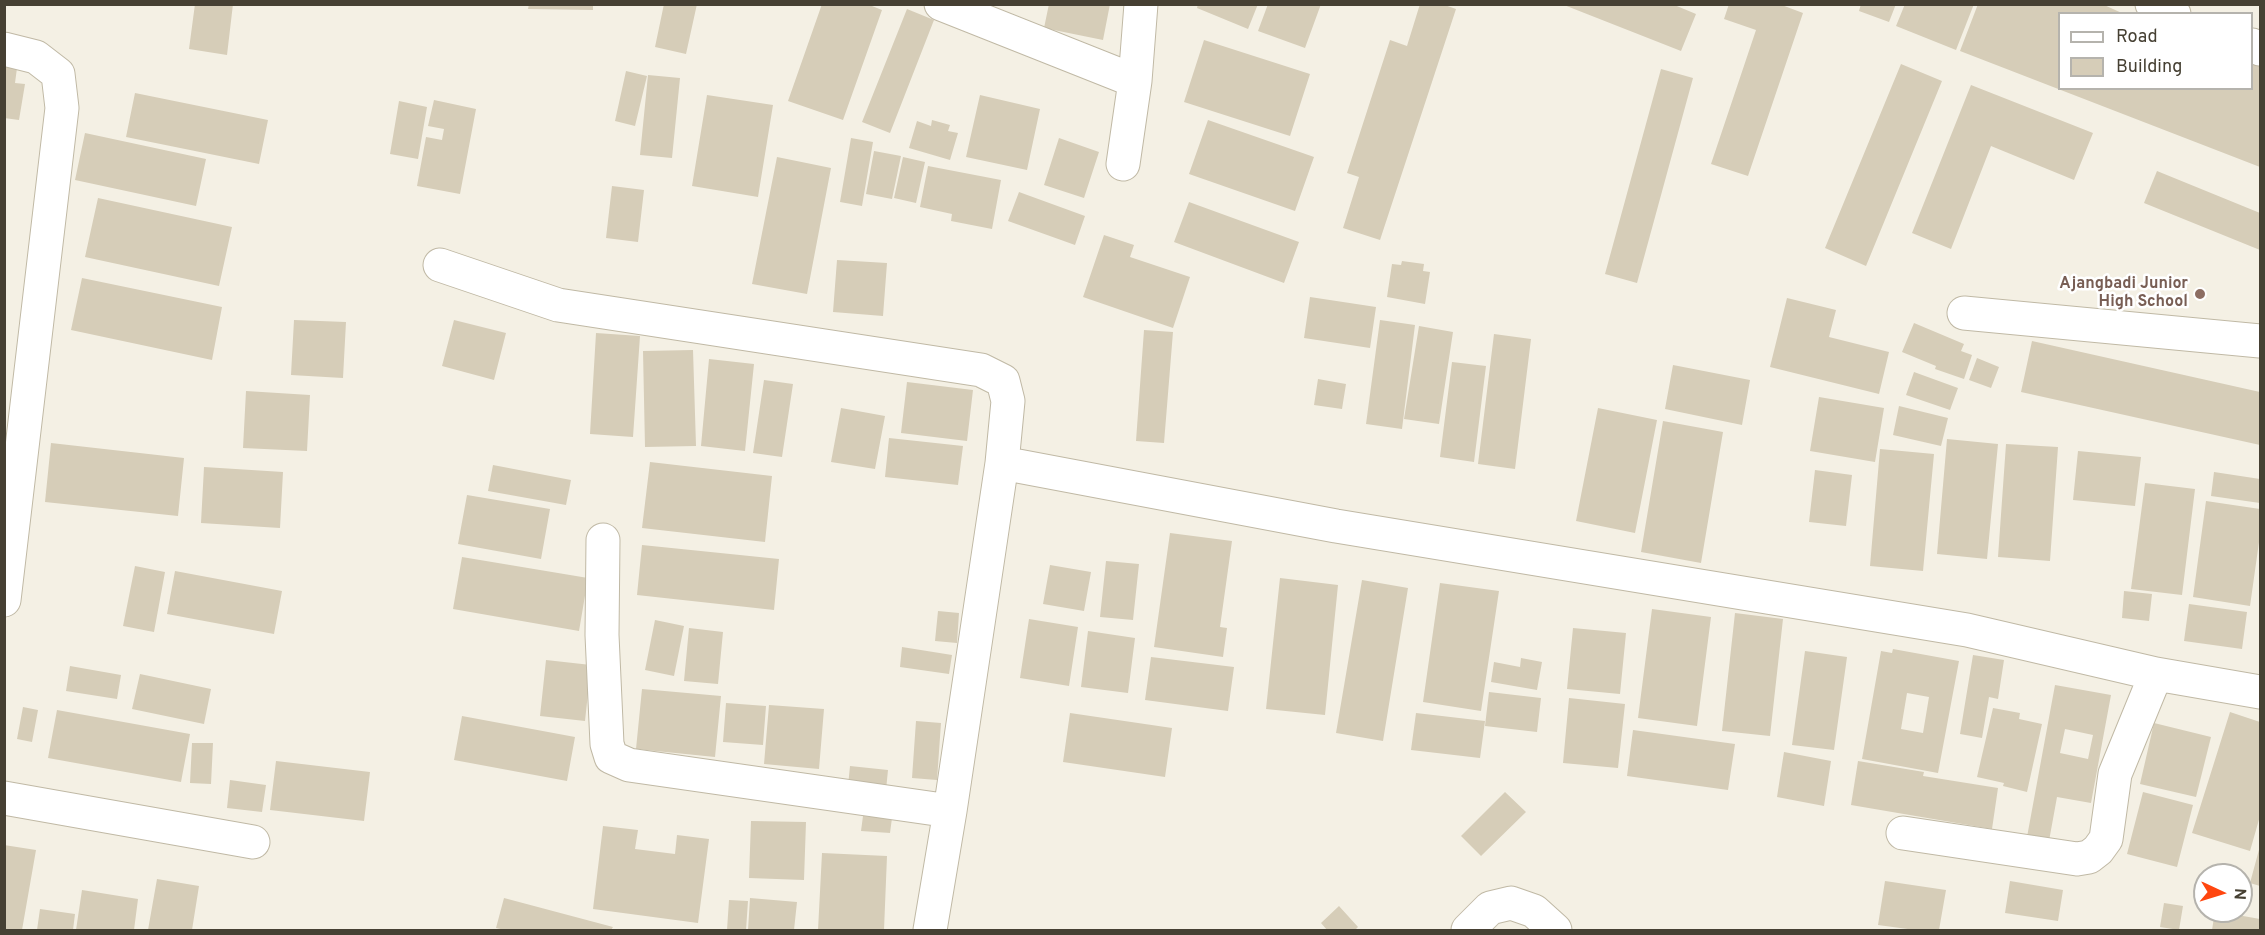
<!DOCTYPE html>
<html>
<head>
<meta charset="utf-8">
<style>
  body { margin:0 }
  #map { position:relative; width:2265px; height:935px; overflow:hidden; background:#f4f0e4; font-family:Overpass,sans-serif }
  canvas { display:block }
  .frame { position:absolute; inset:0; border:6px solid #464033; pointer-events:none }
  .legend { position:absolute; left:2058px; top:12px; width:195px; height:78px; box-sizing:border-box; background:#fff; border:2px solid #b5b3ad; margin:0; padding:8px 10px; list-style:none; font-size:18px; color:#464033 }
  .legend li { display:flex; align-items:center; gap:12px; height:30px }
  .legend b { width:30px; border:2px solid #b5b3ad }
  .north { position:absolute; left:2193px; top:863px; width:60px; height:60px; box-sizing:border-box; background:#fff; border:2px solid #b5b3ad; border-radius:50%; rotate:94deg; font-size:16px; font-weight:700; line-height:24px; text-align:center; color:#464033 }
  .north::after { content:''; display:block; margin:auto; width:21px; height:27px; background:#ff460f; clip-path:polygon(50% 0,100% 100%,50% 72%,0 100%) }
</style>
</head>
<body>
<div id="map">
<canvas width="2265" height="935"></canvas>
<div class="frame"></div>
<ul class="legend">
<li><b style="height:8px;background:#fff"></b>Road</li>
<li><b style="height:16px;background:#d6cdb8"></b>Building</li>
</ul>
<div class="north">N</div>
</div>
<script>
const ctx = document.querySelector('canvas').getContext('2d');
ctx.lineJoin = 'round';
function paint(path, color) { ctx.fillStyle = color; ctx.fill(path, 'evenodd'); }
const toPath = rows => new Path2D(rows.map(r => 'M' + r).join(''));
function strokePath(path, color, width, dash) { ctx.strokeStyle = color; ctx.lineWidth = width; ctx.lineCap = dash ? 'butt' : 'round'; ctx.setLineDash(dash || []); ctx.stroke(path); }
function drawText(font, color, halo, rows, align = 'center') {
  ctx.font = font + ' Overpass,sans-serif'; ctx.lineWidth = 5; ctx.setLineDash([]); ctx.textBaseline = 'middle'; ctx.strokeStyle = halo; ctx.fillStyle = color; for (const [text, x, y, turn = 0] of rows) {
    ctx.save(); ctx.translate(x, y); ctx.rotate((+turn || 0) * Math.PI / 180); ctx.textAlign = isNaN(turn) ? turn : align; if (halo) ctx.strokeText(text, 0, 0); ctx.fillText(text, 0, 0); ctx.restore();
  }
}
paint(toPath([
  [195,4,233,4,227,55,189,49],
  [529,4,593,4,593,10,528,9],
  [664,4,697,4,686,54,655,47],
  [822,4,867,4,882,10,843,120,788,101],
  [1049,4,1110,4,1103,40,1044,28],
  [1198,4,1258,4,1248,29,1197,8],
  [1268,4,1321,4,1305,48,1258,31],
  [1420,4,1442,4,1456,9,1380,240,1343,228,1359,177,1347,173,1390,40,1407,46],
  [1672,4,1696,14,1681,51,1564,5],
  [1729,4,1779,4,1803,13,1748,176,1711,164,1756,30,1724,19],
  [1861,4,1896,4,1889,22,1859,11],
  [1905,4,1974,4,1956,50,1896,26],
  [1978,4,2102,4,2124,14,2060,14,2060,88,2252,88,2252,63,2260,66,2260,167,1960,51],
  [907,9,934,20,890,133,862,122],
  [1204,40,1310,74,1290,136,1184,102],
  [1901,64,1942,81,1866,266,1825,248],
  [4,66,17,68,15,83,25,84,19,120,4,118],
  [1661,69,1693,78,1637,283,1605,274],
  [626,71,647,76,635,126,615,121],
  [648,75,680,78,672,158,640,155],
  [1971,85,2093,133,2074,180,1991,146,1951,249,1912,233],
  [135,93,268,120,259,164,126,137],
  [707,95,773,105,758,197,692,186],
  [980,95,1040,109,1027,170,966,157],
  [434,100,476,109,460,194,417,186,426,137,442,140,444,129,428,126],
  [399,101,427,107,418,159,390,154],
  [932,120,950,125,948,131,958,133,950,160,909,148,917,121,931,126],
  [1208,120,1314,157,1295,211,1189,174],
  [85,133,206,159,196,206,75,180],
  [851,138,873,142,862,206,840,202],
  [1059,138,1099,152,1084,198,1044,185],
  [874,151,901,156,892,199,866,194],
  [777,157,831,168,807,294,752,284],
  [903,157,925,162,916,203,894,198],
  [928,166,1001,180,992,229,951,221,952,214,920,207],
  [2157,171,2260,213,2260,250,2144,203],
  [612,186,644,190,638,242,606,238],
  [1019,192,1085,216,1075,245,1008,221],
  [98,198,232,227,219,286,85,257],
  [1189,202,1299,242,1284,283,1174,242],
  [1104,235,1134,245,1130,257,1190,277,1173,328,1083,297],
  [837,260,887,263,883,316,833,312],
  [1402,261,1424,264,1423,271,1430,272,1425,304,1387,297,1392,264,1401,265],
  [82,278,222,307,212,360,71,330],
  [1310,297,1376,307,1370,348,1304,338],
  [1787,298,1836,310,1829,337,1889,352,1879,394,1770,367],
  [294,320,346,322,343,378,291,375],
  [454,320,506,333,494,380,442,366],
  [1380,320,1415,325,1402,429,1366,424],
  [1914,323,1964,344,1961,351,1972,355,1964,379,1935,369,1936,366,1902,352],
  [1419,326,1453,332,1439,424,1404,419],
  [1144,330,1173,332,1164,443,1136,441],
  [596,333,640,336,633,437,590,434],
  [1494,334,1531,339,1515,469,1478,464],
  [2032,341,2260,392,2260,445,2021,392],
  [693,350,696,446,645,447,643,351],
  [1977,358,1999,367,1991,388,1969,380],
  [709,359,754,364,745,451,701,446],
  [1452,362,1486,366,1474,462,1440,457],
  [1673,365,1750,380,1742,425,1665,409],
  [1914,372,1958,388,1950,410,1906,395],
  [1318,379,1346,384,1342,409,1314,405],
  [764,380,793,384,782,457,753,453],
  [907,382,973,390,967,441,901,433],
  [246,391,310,395,307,451,243,448],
  [1819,397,1884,408,1875,462,1810,451],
  [1899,406,1948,418,1941,446,1893,435],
  [841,408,885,416,875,469,831,462],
  [1598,408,1657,420,1635,533,1576,521],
  [1663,421,1723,432,1701,563,1641,552],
  [889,438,963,446,958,485,885,477],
  [1947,439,1998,444,1987,559,1937,554],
  [51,443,184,458,178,516,45,502],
  [2006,444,2058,447,2050,561,1998,557],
  [1880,449,1934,454,1923,571,1870,566],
  [2078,451,2141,457,2135,506,2073,500],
  [650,462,772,476,765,542,642,528],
  [493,465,571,480,566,505,488,491],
  [204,467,283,472,280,528,201,523],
  [1815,470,1852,475,1846,526,1809,522],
  [2214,472,2260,479,2260,503,2211,496],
  [2145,483,2195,489,2182,595,2131,589],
  [467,495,550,509,541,559,458,544],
  [2206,501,2260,509,2260,535,2250,606,2193,597],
  [1170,533,1232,541,1220,627,1227,628,1223,657,1154,647],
  [642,545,779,559,774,610,637,595],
  [462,557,588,578,579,631,453,609],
  [1106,561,1139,564,1133,620,1100,617],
  [1050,565,1091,572,1084,611,1043,604],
  [135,566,165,572,154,632,123,626],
  [175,571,282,591,274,634,167,614],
  [1280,578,1338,585,1325,715,1266,709],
  [1362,580,1408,588,1383,741,1336,733],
  [1440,583,1499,591,1481,711,1423,702],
  [2124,591,2152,594,2149,621,2122,618],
  [2189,604,2247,612,2242,649,2184,641],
  [1652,609,1711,617,1697,726,1638,718],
  [938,611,959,613,957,643,935,641],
  [1735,613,1783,619,1770,736,1722,731],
  [1029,619,1078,627,1069,686,1020,678],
  [655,620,684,626,674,676,645,670],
  [689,628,723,632,718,684,684,681],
  [1573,628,1626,633,1620,694,1567,689],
  [1088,631,1135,638,1128,693,1081,687],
  [902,647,952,655,949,674,900,667],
  [1893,649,1959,661,1938,773,1862,759,1881,651,1892,653],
  [1907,693,1929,697,1923,733,1901,729],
  [1805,651,1847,657,1834,750,1792,745],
  [1973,655,2004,660,1998,699,1989,697,1982,738,1960,734],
  [1151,657,1234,667,1228,711,1145,700],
  [1521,658,1542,662,1537,690,1491,682,1494,662,1520,667],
  [546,660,591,665,585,721,540,716],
  [70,666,121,675,117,699,66,691],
  [140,674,211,689,204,724,132,709],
  [2055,685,2111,695,2091,803,2057,797,2049,841,2027,837],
  [2065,729,2093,735,2088,759,2060,753],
  [642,689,721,696,715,757,636,749],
  [1489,692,1541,698,1537,732,1485,726],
  [1569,698,1625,704,1618,768,1563,763],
  [726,703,766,706,763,745,723,742],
  [769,705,824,709,819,769,764,764],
  [23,707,38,710,32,742,17,739],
  [1993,708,2020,713,2019,719,2042,724,2027,792,2003,786,2004,783,1977,777],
  [57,710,190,734,181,782,48,758],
  [2230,712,2260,722,2260,816,2250,851,2192,833],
  [1070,713,1172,728,1165,777,1063,762],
  [1416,713,1485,721,1480,758,1411,750],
  [462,716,575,737,567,781,454,760],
  [916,721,941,723,937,780,912,778],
  [2154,723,2211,737,2196,797,2140,784],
  [1633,730,1735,744,1728,790,1627,776],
  [192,743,213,743,211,784,190,783],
  [1784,752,1831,761,1824,806,1777,797],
  [276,761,370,772,364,821,270,810],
  [1858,761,1924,772,1923,776,1998,788,1992,829,1851,805],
  [850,766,888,770,886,790,848,786],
  [230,780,266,785,262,812,227,808],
  [1505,792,1526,812,1481,856,1461,836],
  [2143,792,2193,805,2177,867,2127,854],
  [863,816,892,818,890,833,861,831],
  [751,821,806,822,804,880,749,878],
  [603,826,638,830,635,849,675,854,677,835,709,839,698,923,593,909],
  [4,845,36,850,22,930,4,930],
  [2260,846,2260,886,2250,883],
  [822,853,887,856,884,930,818,930],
  [157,879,199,886,192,930,148,930],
  [1885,881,1946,890,1939,930,1915,930,1878,925],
  [2010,881,2063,890,2058,921,2005,913],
  [82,890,138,899,134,930,76,930],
  [504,898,613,927,611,930,505,930,496,928],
  [750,898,797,902,794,930,748,930],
  [729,900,748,901,746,930,727,930],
  [2164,903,2183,906,2179,930,2160,927],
  [1339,906,1358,927,1355,930,1327,930,1321,923],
  [40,909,75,914,73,930,37,930],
  [2215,911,2260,919,2260,930,2212,930]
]), '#d6cdb8');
const minor = toPath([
  [941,4,1135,81],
  [2152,4,2174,14],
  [2252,45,2260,49],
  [4,49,36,57,58,74,62,108,4,600],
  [1123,164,1135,81,1141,4],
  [440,265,558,305,981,370,1003,381,1008,401,1002,463,950,811,930,930],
  [1964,313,2260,341],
  [1002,463,1336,526,1967,630,2156,674,2260,692],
  [603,540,602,635,607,744,611,757,629,765,950,811],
  [4,798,253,842],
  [1903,833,2077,859,2089,857,2098,850,2106,839,2115,774,2156,674],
  [1468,930,1490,908,1511,903,1534,911,1555,930]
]);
strokePath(minor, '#c0b9a5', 35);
strokePath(minor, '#fff', 33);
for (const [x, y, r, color] of [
  [2200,294,6,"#8d6e63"]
]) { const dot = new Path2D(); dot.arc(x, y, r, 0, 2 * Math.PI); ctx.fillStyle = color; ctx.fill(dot); strokePath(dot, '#fff', 2); }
drawText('bold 16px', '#785e54', '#fff', [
  ["Ajangbadi Junior",2188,285],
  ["High School",2188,303]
], 'right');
</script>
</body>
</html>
